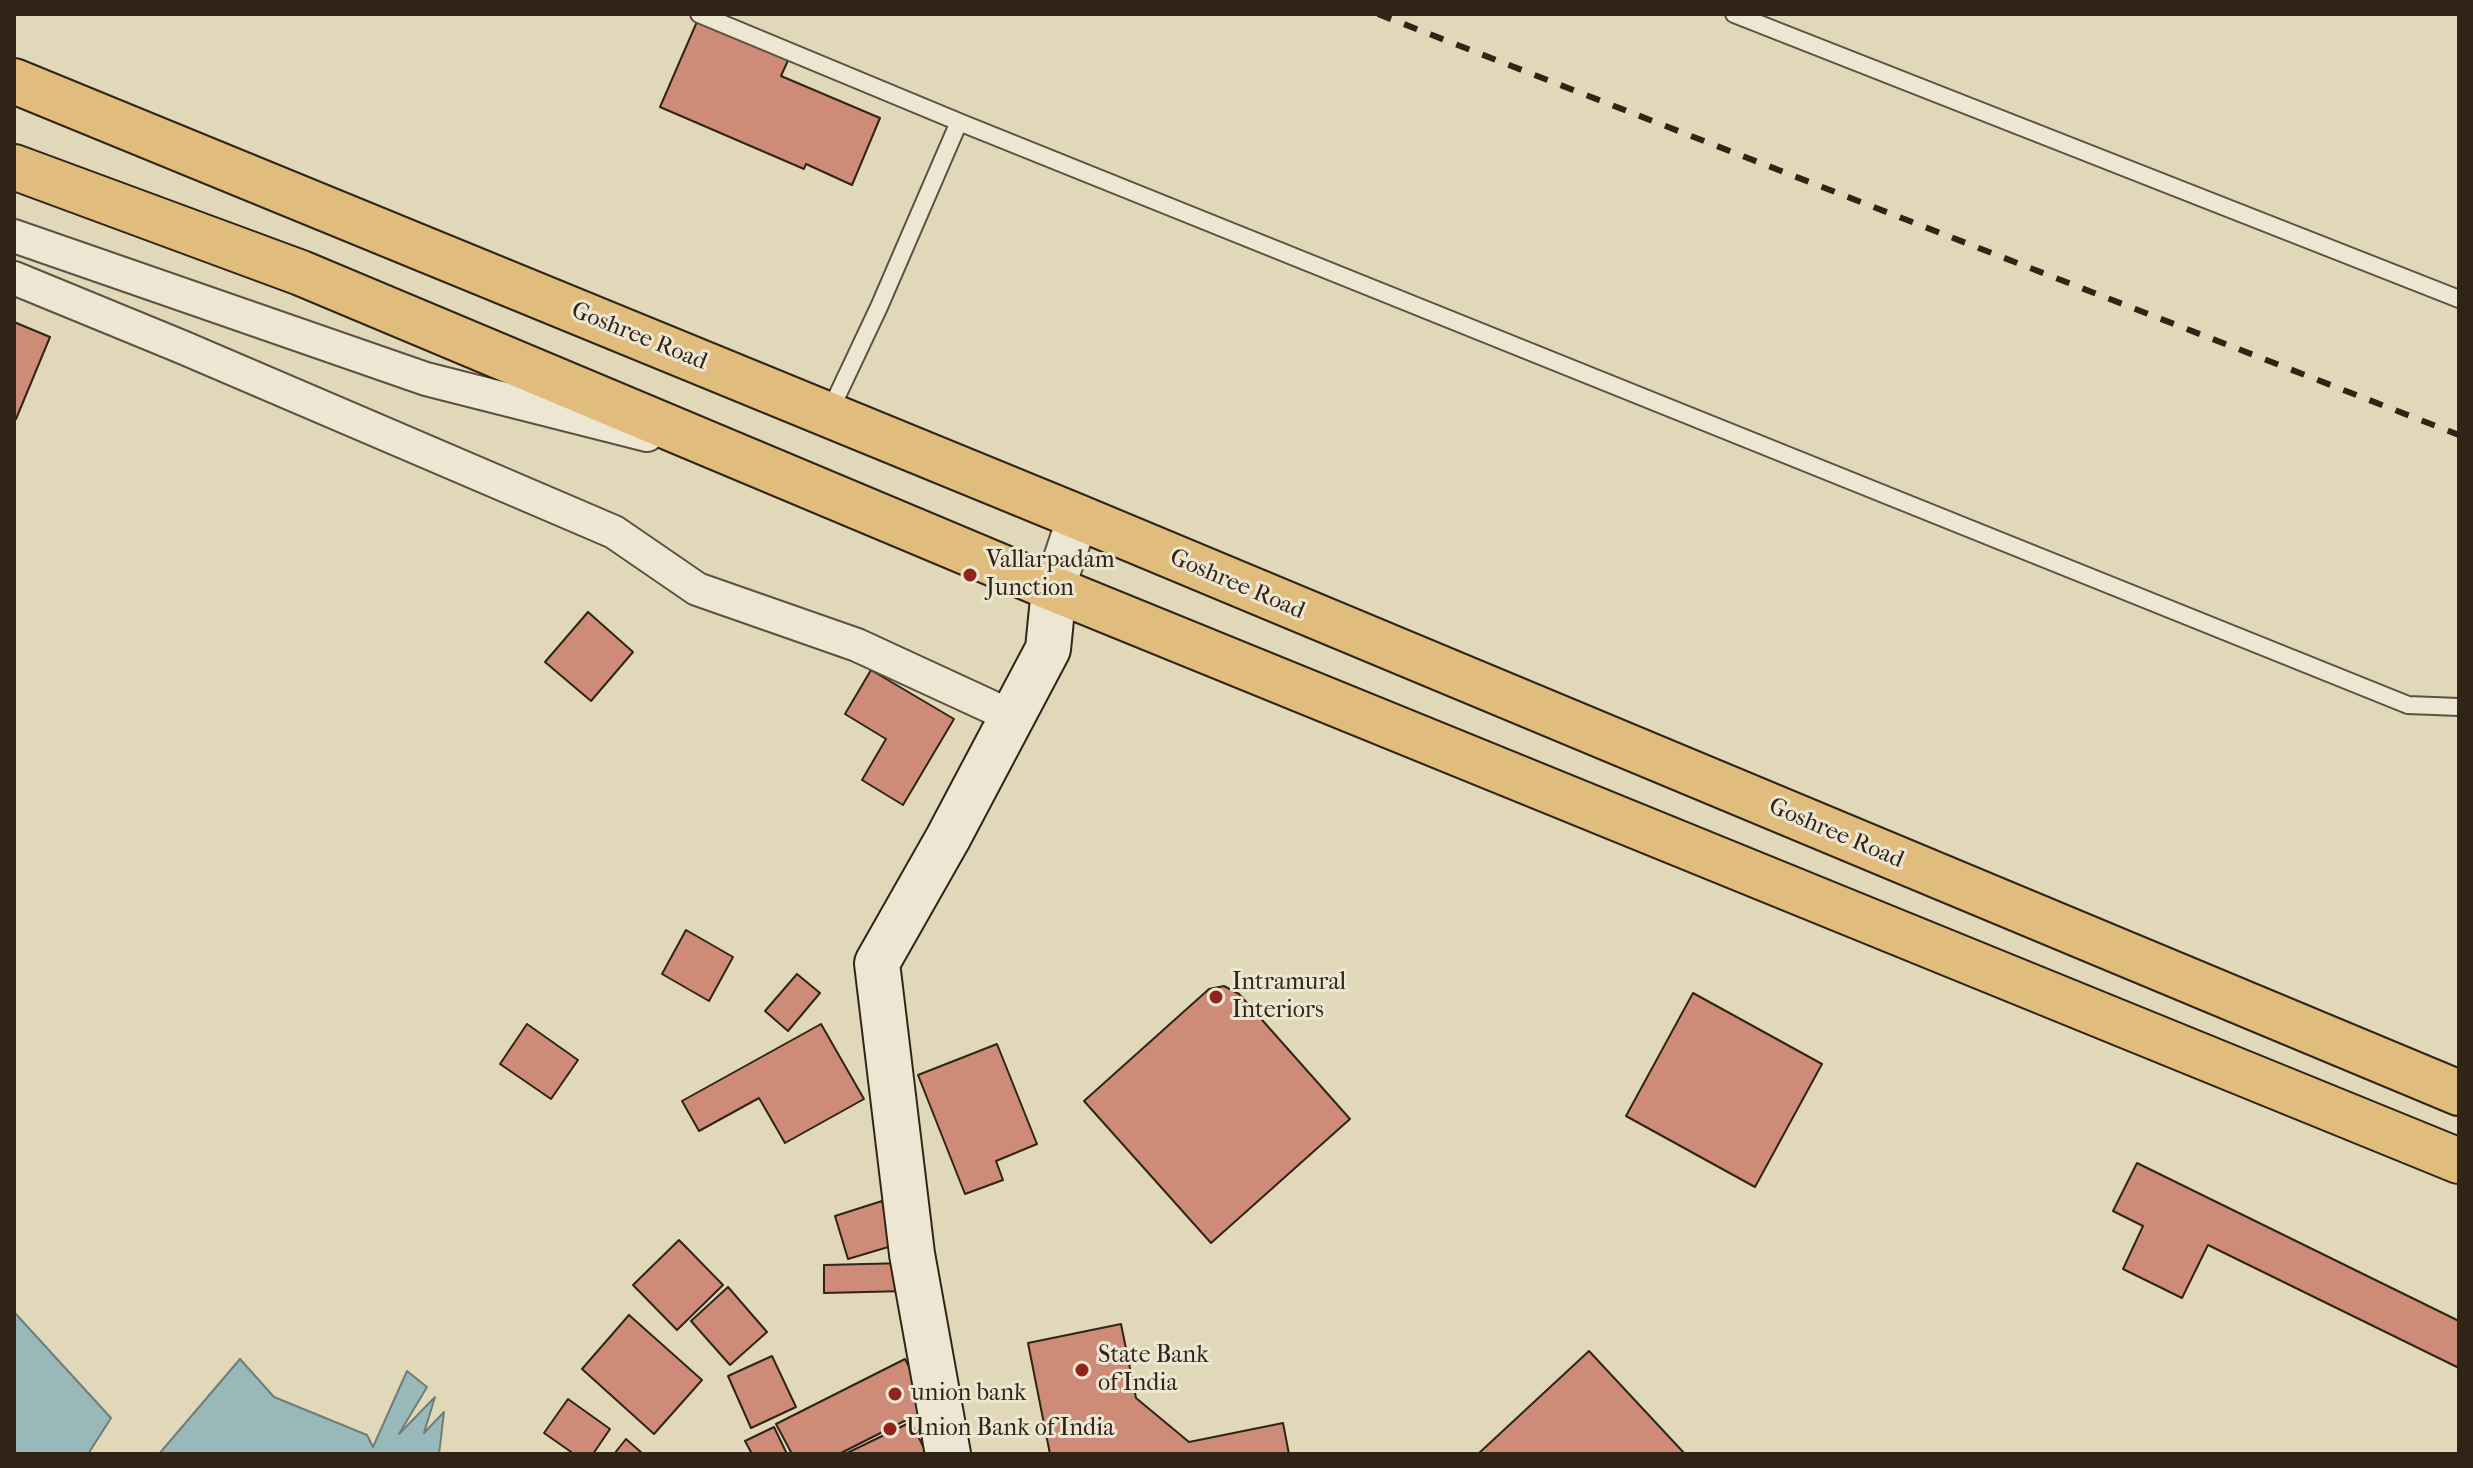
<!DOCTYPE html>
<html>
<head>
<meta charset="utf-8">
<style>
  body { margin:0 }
  #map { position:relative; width:2473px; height:1468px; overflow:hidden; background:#e1d8ba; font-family:"IM FELL French Canon",serif }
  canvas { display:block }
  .frame { position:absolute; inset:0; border:16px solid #302417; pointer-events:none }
</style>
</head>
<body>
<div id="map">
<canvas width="2473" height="1468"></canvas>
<div class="frame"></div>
</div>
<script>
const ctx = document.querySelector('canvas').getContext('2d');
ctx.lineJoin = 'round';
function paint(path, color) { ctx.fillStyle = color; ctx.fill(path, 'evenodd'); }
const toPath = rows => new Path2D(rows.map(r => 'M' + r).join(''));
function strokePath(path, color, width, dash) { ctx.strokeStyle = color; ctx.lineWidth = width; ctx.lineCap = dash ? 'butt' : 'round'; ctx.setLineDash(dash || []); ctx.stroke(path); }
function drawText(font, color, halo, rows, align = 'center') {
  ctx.font = font + ' "IM FELL French Canon",serif'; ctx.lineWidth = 6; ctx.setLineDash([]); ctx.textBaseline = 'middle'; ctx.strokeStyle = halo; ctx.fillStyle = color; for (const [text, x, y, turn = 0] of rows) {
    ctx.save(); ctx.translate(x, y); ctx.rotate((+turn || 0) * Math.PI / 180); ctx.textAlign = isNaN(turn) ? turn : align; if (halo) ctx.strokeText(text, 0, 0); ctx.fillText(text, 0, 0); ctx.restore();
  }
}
const water = toPath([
  [14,1312,111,1418,88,1454,14,1454,14,1312],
  [240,1359,274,1397,367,1435,373,1447,407,1371,427,1387,399,1434,435,1397,424,1433,444,1412,439,1454,159,1454,240,1359]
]);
paint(water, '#98b8b9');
strokePath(water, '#6e7d78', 2);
const building = toPath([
  [699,17,790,56,781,76,880,118,852,185,806,164,804,169,660,107,699,17],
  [14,322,50,337,16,419,14,418,14,322],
  [588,612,633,652,591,701,545,662,588,612],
  [871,670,954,719,903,805,862,780,886,739,845,714,871,670],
  [686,930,733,957,709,1001,662,974,686,930],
  [797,974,820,993,788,1031,765,1011,797,974],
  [1224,986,1239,994,1350,1119,1211,1243,1084,1101,1209,989,1224,986],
  [1693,993,1822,1064,1755,1187,1626,1116,1693,993],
  [527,1024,578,1060,551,1099,500,1064,527,1024],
  [821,1024,864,1099,785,1143,759,1098,699,1131,682,1101,821,1024],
  [997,1044,1037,1144,996,1161,1003,1180,965,1194,918,1075,997,1044],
  [2137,1163,2459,1321,2459,1368,2208,1245,2182,1298,2123,1269,2143,1226,2113,1211,2137,1163],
  [882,1201,895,1245,848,1259,835,1216,882,1201],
  [679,1240,723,1285,677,1330,633,1285,679,1240],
  [907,1263,907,1291,824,1293,824,1265,907,1263],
  [728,1287,767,1332,730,1365,691,1321,728,1287],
  [629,1315,702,1380,654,1434,582,1369,629,1315],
  [1121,1324,1136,1398,1189,1442,1283,1423,1289,1454,1050,1454,1028,1343,1121,1324],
  [1589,1351,1685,1454,1478,1454,1589,1351],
  [772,1356,796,1407,751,1428,728,1376,772,1356],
  [905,1359,930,1408,839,1454,792,1454,776,1424,905,1359],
  [568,1399,610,1429,593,1454,574,1454,544,1433,568,1399],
  [911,1422,927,1454,845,1454,911,1422],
  [774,1427,787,1454,752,1454,745,1441,774,1427],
  [626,1439,643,1454,614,1454,626,1439]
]);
paint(building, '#cd8b78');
strokePath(building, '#302417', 2);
const service = toPath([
  [699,14,959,122],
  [1734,14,2459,299],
  [829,413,879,307,959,122,2408,705,2459,707]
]);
const minor = toPath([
  [14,236,426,379,647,435],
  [14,278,182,347,614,532,697,589,857,645,1013,717]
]);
const tertiary = toPath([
  [1054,589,1078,517]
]);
const secondary = toPath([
  [948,1454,912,1254,877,963,948,838,1048,649,1054,589]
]);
const trunk = toPath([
  [14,81,1078,517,2459,1093],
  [14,167,301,273,1054,589,2459,1161]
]);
strokePath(service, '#5c5140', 20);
strokePath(minor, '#5c5140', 36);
strokePath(tertiary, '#5c5140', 44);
strokePath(secondary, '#302417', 48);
strokePath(trunk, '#302417', 48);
strokePath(service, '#ece6d2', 16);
strokePath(minor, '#ece6d2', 32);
strokePath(tertiary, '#ece6d2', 40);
strokePath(secondary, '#ece6d2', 44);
strokePath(trunk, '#e0bc7d', 44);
strokePath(toPath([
  [1378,14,2459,435]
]), '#302417', 6, [14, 14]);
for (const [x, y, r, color] of [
  [970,575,8,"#8f2418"],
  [1216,997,8,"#8f2418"],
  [1082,1370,8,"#8f2418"],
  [895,1394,8,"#8f2418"],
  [890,1429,8,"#8f2418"]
]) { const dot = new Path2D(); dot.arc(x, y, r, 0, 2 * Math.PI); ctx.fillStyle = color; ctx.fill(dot); strokePath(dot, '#ece6d2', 3); }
drawText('24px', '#302417', '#ece6d2', [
  ["Goshree Road",639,337,22],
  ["Goshree Road",1237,585,23],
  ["Goshree Road",1836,834,23]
]);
drawText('24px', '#302417', '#ece6d2', [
  ["Vallarpadam",986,561],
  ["Junction",986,589],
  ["Intramural",1232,983],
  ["Interiors",1232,1011],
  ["State Bank",1098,1356],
  ["of India",1098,1384],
  ["union bank",911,1394],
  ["Union Bank of India",906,1429]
], 'left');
</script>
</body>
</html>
